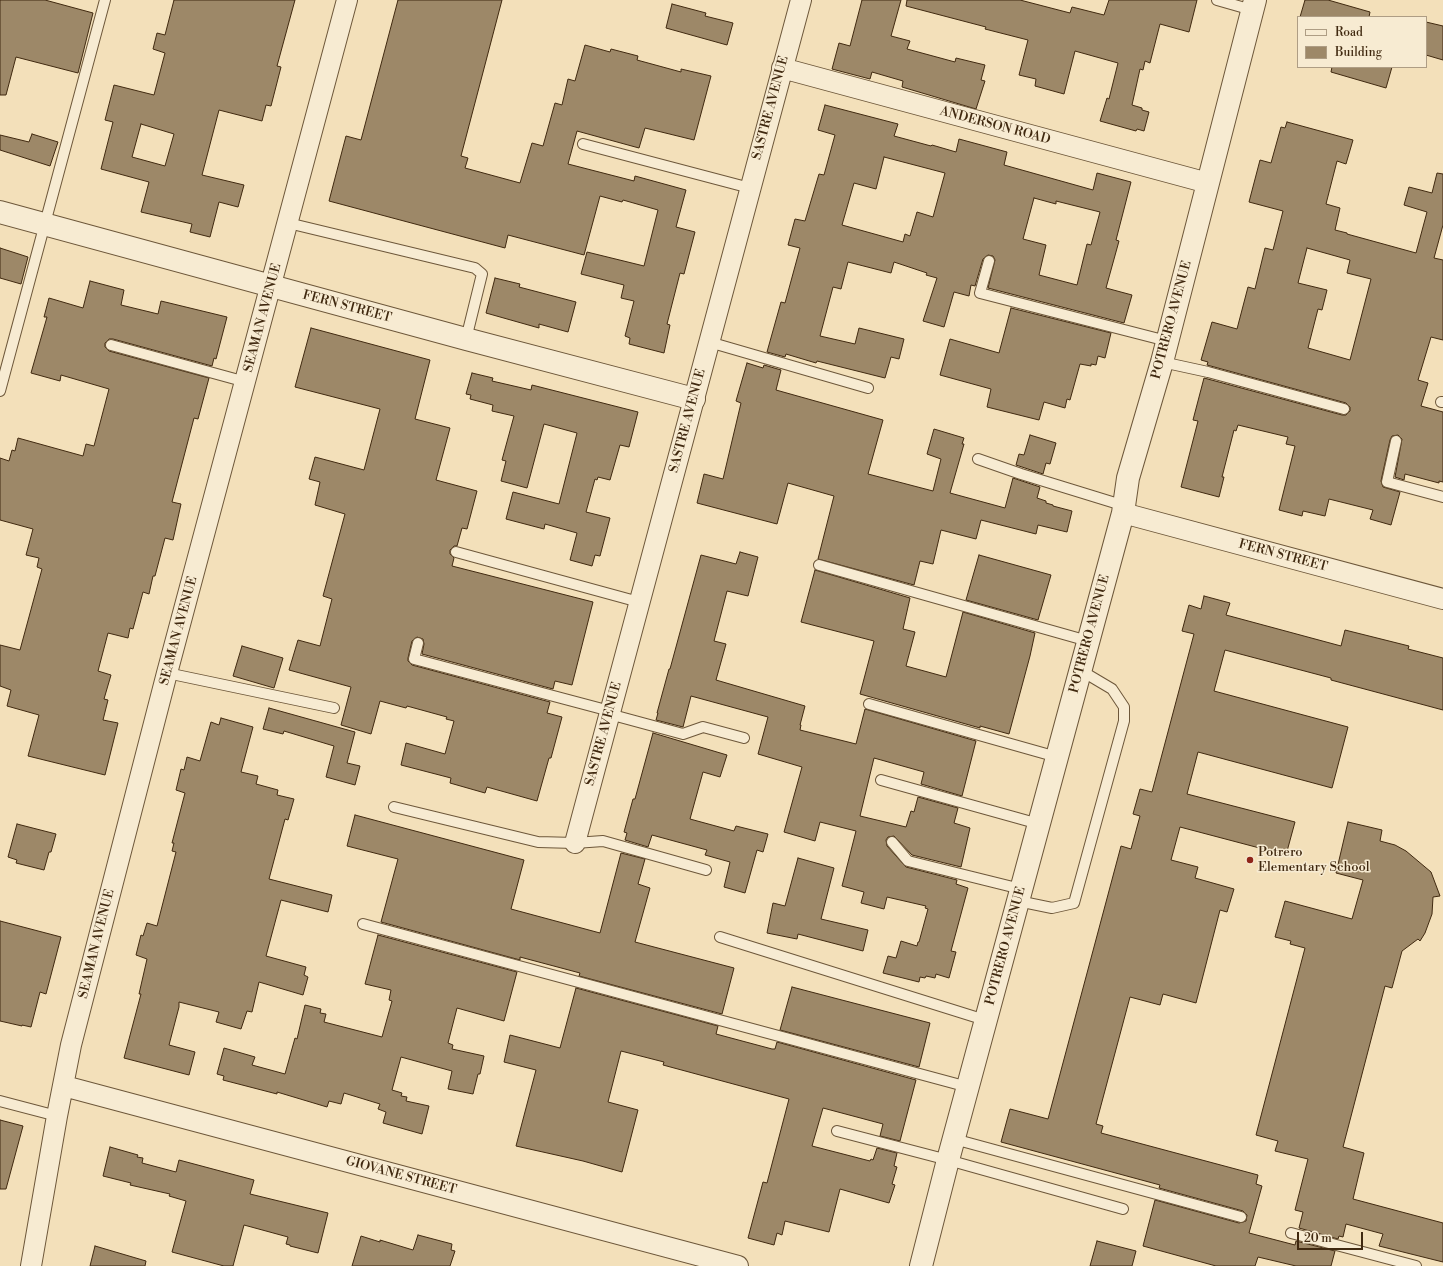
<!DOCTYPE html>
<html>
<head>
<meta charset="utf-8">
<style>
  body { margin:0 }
  #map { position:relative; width:1443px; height:1266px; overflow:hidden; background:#f3e0ba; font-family:"Libre Bodoni",serif }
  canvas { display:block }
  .legend { position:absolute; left:1297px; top:16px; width:130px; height:52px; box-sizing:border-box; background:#f7ebd2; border:1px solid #ae9d84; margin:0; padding:5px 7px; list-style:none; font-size:12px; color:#402910 }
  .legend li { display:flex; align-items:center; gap:8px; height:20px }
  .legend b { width:20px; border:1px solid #ae9d84 }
  .scale { position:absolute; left:1297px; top:1232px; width:66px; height:18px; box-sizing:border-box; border:2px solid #402910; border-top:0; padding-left:5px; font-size:12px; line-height:14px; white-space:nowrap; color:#402910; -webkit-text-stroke:3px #f7ebd2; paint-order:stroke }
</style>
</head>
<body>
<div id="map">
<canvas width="1443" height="1266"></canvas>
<ul class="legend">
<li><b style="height:5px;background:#f7ebd2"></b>Road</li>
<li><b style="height:11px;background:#9d8868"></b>Building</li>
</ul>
<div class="scale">20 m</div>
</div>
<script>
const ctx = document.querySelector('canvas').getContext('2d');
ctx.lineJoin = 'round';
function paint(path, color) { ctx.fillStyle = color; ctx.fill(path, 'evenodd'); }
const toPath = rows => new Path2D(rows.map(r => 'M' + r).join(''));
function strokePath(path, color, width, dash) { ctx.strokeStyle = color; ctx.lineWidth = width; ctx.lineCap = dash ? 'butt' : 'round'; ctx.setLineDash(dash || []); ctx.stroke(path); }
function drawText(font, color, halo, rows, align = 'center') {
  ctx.font = font + ' "Libre Bodoni",serif'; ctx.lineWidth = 3; ctx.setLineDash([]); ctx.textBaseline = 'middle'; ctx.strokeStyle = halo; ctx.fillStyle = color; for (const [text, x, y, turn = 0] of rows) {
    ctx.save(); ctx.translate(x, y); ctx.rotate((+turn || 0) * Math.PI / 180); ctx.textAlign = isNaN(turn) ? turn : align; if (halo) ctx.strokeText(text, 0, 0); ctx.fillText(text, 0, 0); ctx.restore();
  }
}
const building = toPath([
  [0,0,45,0,93,13,78,73,16,57,6,95,0,95,0,0],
  [174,0,295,0,277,66,281,67,271,106,266,105,262,121,219,110,202,175,244,185,238,207,219,202,210,237,190,232,192,224,141,212,149,182,101,169,113,122,105,120,114,85,154,95,165,53,153,49,157,33,165,35,174,0],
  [141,124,174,134,165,166,132,157,141,124],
  [398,0,502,0,461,156,468,158,465,168,520,183,532,143,543,146,555,103,562,105,568,79,575,81,585,45,610,52,611,49,638,56,637,60,681,72,681,69,711,76,694,140,645,128,639,148,577,131,568,164,634,181,635,176,686,190,676,227,695,232,684,274,680,273,667,324,670,325,664,353,629,344,630,338,625,336,634,301,621,298,624,285,581,274,587,252,644,266,658,210,623,200,622,202,600,196,584,255,508,235,505,248,329,201,346,136,361,140,398,0],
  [862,0,901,0,891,36,910,41,907,49,955,62,956,58,985,65,981,80,985,81,976,109,902,87,903,81,872,72,870,79,832,69,839,43,850,46,862,0],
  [907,0,1020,0,1070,13,1072,7,1104,15,1109,0,1197,0,1189,32,1160,24,1150,63,1145,61,1143,70,1140,69,1132,105,1142,108,1142,110,1149,112,1144,131,1137,129,1136,131,1100,121,1107,98,1109,99,1118,63,1075,51,1064,94,1035,86,1036,79,1019,75,1028,40,985,29,986,27,906,6,907,0],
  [1305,0,1328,0,1370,12,1369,17,1300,17,1305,0],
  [672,4,706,13,705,16,733,23,727,45,666,28,672,4],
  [1426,22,1443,26,1443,60,1426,55,1426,22],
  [1332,67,1392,67,1386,88,1331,72,1332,67],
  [825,105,898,124,894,136,931,146,932,145,956,152,959,139,1007,152,1004,165,1093,190,1097,173,1131,182,1116,240,1119,241,1106,288,1132,295,1124,323,988,288,995,260,993,256,988,255,983,259,975,286,971,285,969,296,954,292,944,327,923,321,937,278,926,275,927,273,894,262,891,273,848,262,841,289,833,287,820,336,855,344,859,328,904,339,899,359,891,357,885,378,817,361,816,363,786,354,785,357,767,352,781,302,785,303,800,248,788,245,795,219,805,221,819,174,824,175,835,135,818,130,825,105],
  [884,157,945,173,933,217,917,212,910,236,905,234,903,242,842,225,854,183,876,189,884,157],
  [1034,198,1056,204,1056,201,1100,212,1091,245,1087,244,1077,285,1039,275,1046,245,1023,239,1034,198],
  [1287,122,1353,140,1346,164,1337,161,1326,204,1340,208,1335,230,1347,233,1347,234,1416,253,1427,212,1404,205,1409,187,1432,193,1437,173,1443,174,1443,225,1434,258,1443,260,1443,340,1431,337,1418,380,1428,383,1421,406,1443,412,1443,482,1439,481,1439,483,1405,474,1404,480,1395,477,1402,439,1398,435,1392,436,1390,440,1381,481,1383,487,1400,492,1391,525,1370,519,1373,510,1329,499,1325,516,1303,511,1302,516,1279,510,1295,446,1286,444,1288,437,1238,425,1236,431,1234,430,1222,477,1224,477,1219,497,1181,487,1198,421,1193,420,1204,378,1342,415,1346,415,1350,411,1350,407,1346,403,1207,365,1208,362,1201,360,1212,322,1237,329,1248,287,1255,289,1265,248,1273,250,1283,211,1249,202,1260,160,1271,163,1281,127,1285,128,1287,122],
  [1307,248,1350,260,1347,273,1371,279,1350,360,1308,348,1318,309,1322,310,1327,290,1298,283,1307,248],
  [32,134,58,142,50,166,0,150,0,135,29,142,32,134],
  [0,248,28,257,21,284,0,278,0,248],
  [495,278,520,284,519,287,576,302,568,332,539,324,539,328,486,313,495,278],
  [90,281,124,290,121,305,158,314,161,301,227,317,216,359,214,358,212,366,113,339,109,339,105,343,105,347,109,351,209,378,198,419,194,418,172,502,181,504,173,540,165,538,155,576,153,576,149,594,143,592,133,629,130,628,128,638,108,633,98,671,111,675,104,699,108,700,103,720,118,723,105,775,28,756,39,715,7,706,11,690,0,686,0,645,20,650,42,569,37,567,39,558,26,555,33,529,0,520,0,458,9,461,12,450,15,451,18,438,83,456,86,444,94,446,109,389,61,375,60,381,31,373,47,317,44,317,49,298,83,308,90,281],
  [1011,308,1111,333,1105,358,1098,356,1096,365,1091,364,1091,366,1080,364,1070,400,1067,399,1065,408,1044,402,1039,420,987,407,991,389,940,375,950,339,999,353,1011,308],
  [311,328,430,360,415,419,450,428,436,480,477,491,467,529,462,528,457,546,454,546,450,550,450,554,454,558,452,566,593,602,572,685,555,681,553,689,422,654,424,644,423,639,417,637,412,641,408,658,408,661,412,665,550,702,547,713,562,717,551,758,549,758,537,801,487,787,485,793,450,783,451,778,401,765,406,743,445,754,454,721,446,719,447,717,407,706,406,708,380,701,371,734,341,725,351,687,289,670,298,640,320,646,332,599,323,596,345,514,315,505,320,482,309,479,315,457,364,470,380,409,295,387,311,328],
  [747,363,763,368,764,365,781,370,776,390,883,420,868,474,933,491,941,459,927,454,934,429,964,438,962,444,964,444,950,493,1005,508,1013,478,1040,487,1037,498,1046,501,1046,503,1053,505,1053,506,1072,511,1067,532,1038,525,1036,534,981,520,976,539,941,530,933,564,920,561,914,585,818,559,834,496,788,483,777,524,697,503,704,474,723,479,741,403,736,401,747,363],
  [472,373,493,378,492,381,531,390,532,385,638,412,629,447,620,445,610,480,598,477,597,480,595,479,586,512,610,518,600,556,595,555,592,566,570,560,577,533,545,524,544,529,506,519,513,492,559,504,577,433,544,424,527,488,501,481,506,461,502,460,514,416,492,411,493,405,470,399,471,395,466,394,472,373],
  [1030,435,1056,443,1050,464,1046,463,1043,474,1016,465,1019,454,1024,455,1030,435],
  [740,552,758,557,748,596,727,591,714,641,726,644,716,680,805,706,800,725,801,725,800,730,856,744,865,709,976,741,962,796,921,784,924,772,874,758,860,816,906,827,911,811,914,812,918,797,958,808,954,823,970,828,961,867,912,855,894,836,888,837,886,840,887,846,906,867,957,880,956,884,968,888,951,951,956,952,949,978,936,974,935,978,926,976,925,978,920,977,919,982,883,973,888,956,896,958,901,941,917,946,918,942,919,942,928,909,925,908,926,906,887,897,884,909,861,903,864,892,842,886,856,831,820,822,815,841,784,832,802,767,758,754,768,717,691,696,683,727,656,720,658,713,657,713,669,669,670,669,701,555,736,564,740,552],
  [979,555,1051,575,1038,620,966,600,979,555],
  [815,570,910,598,903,629,915,632,906,666,946,677,963,612,1035,633,1030,656,1009,734,980,726,980,728,860,694,874,641,801,622,815,570],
  [1204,596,1230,603,1226,615,1341,646,1345,630,1409,646,1408,649,1443,658,1443,710,1331,680,1331,678,1225,650,1214,691,1348,727,1332,788,1198,752,1187,794,1295,822,1286,855,1180,827,1171,860,1198,867,1195,878,1234,889,1227,912,1220,910,1196,1003,1163,994,1160,1005,1130,997,1096,1124,1103,1126,1101,1133,1258,1175,1256,1184,1262,1186,1249,1233,1295,1245,1296,1241,1335,1251,1331,1266,1296,1266,1258,1257,1255,1266,1216,1266,1143,1246,1155,1200,1239,1223,1246,1221,1247,1215,1243,1211,1159,1188,1160,1185,1001,1142,1010,1109,1048,1119,1121,846,1131,849,1140,816,1133,814,1140,789,1152,792,1194,634,1182,631,1189,605,1201,609,1204,596],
  [242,646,283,658,274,688,233,676,242,646],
  [269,708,355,732,347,763,360,766,355,785,326,777,334,746,284,731,283,734,263,729,269,708],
  [221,718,253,727,241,772,258,776,256,784,278,790,277,795,294,799,288,820,285,819,269,879,332,895,328,912,281,900,266,956,306,967,304,975,308,977,303,995,259,982,252,1012,247,1011,241,1029,216,1022,219,1012,179,1002,179,1007,169,1045,195,1052,189,1075,124,1058,141,994,139,994,147,959,136,955,141,935,143,936,147,923,157,926,176,852,172,851,174,843,172,843,185,793,176,790,181,769,184,770,187,757,200,761,211,722,219,725,221,718],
  [653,733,727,755,720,777,703,772,690,819,734,831,736,826,768,834,763,852,757,850,745,893,724,887,730,862,705,855,707,850,652,835,648,847,625,840,627,833,624,832,633,799,635,799,653,733],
  [355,815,524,860,511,909,600,933,621,853,645,859,638,884,650,888,635,942,734,968,722,1014,579,976,580,973,520,957,520,960,381,922,398,859,347,846,355,815],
  [1348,822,1382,830,1380,841,1395,845,1406,851,1431,872,1440,896,1433,897,1432,914,1425,933,1420,941,1418,939,1402,951,1392,988,1385,986,1343,1147,1364,1153,1353,1199,1443,1223,1443,1262,1379,1246,1383,1234,1346,1224,1343,1237,1339,1236,1338,1239,1299,1228,1303,1212,1295,1210,1308,1159,1275,1151,1278,1141,1256,1135,1305,948,1290,944,1291,941,1275,937,1285,901,1352,919,1363,880,1336,873,1348,822],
  [17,824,56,834,51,852,49,852,44,870,16,863,17,860,8,857,17,824],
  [798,858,834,868,821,919,868,930,863,951,798,934,797,939,767,933,773,903,785,906,798,858],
  [0,921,61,937,46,994,40,992,31,1027,22,1025,22,1026,0,1021,0,921],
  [378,935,517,972,504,1021,457,1008,448,1043,453,1045,452,1049,484,1056,480,1074,478,1074,473,1094,448,1089,452,1071,401,1057,392,1090,402,1093,401,1096,407,1097,406,1101,429,1106,422,1134,383,1123,386,1112,378,1109,380,1104,344,1093,341,1104,329,1101,327,1107,277,1092,277,1094,223,1080,224,1076,217,1074,224,1048,255,1057,252,1065,285,1074,295,1038,297,1039,305,1005,321,1009,320,1013,326,1014,324,1022,382,1037,392,1001,389,1000,391,990,365,984,378,935],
  [792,987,930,1023,919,1067,780,1030,792,987],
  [576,988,718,1026,716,1034,772,1049,775,1049,777,1042,916,1080,900,1141,880,1136,883,1124,823,1108,812,1146,870,1161,871,1159,873,1160,877,1148,897,1153,894,1166,897,1167,892,1184,895,1185,889,1203,840,1189,829,1232,785,1221,782,1235,777,1233,774,1245,748,1238,763,1182,767,1183,789,1099,663,1065,664,1062,621,1051,608,1102,638,1110,622,1172,583,1161,516,1146,536,1070,504,1062,510,1035,560,1048,576,988],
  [0,1120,23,1126,6,1189,0,1189,0,1120],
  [110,1147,138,1155,137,1157,143,1158,142,1163,176,1172,179,1160,254,1180,250,1194,328,1213,318,1253,290,1246,290,1245,286,1244,288,1237,244,1225,233,1266,224,1266,172,1252,186,1201,169,1196,170,1194,130,1185,131,1183,103,1176,110,1147],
  [418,1235,452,1244,451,1250,455,1251,450,1266,352,1266,361,1236,380,1242,380,1240,413,1250,418,1235],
  [1097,1241,1136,1251,1132,1266,1090,1266,1097,1241],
  [95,1246,146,1261,145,1266,90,1266,95,1246]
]);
paint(building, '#9d8868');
strokePath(building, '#402910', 1);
const service = toPath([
  [1217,0,1252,10],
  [583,144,750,188],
  [288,223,475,268,482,274,466,339],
  [989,261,980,293,1167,341],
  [709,342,868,388],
  [111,345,246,382],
  [1162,362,1208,372,1344,409],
  [0,391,105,0],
  [1441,402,1443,402],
  [1396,441,1387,482,1443,497],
  [978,459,1021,474,1125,506],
  [456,552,639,602],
  [819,565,1088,641],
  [418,643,414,659,610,711],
  [167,673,334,708],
  [869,704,1057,757],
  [609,714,683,734,703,727,744,738],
  [881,780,1039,824],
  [394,807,538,842,575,843,603,841,706,870],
  [892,842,908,861,1021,889],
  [1018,901,1052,908,1074,903,1124,721,1124,707,1112,689,1080,670],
  [363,924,968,1087],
  [720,937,985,1020],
  [0,1101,57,1116],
  [837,1131,948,1160,1123,1209],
  [954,1139,1241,1217],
  [1291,1233,1416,1266]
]);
const minor = toPath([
  [782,68,1208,183],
  [1123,513,1443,599],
  [575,843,801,0],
  [64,1086,738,1266],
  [31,1266,57,1116,71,1045,167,673,347,0]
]);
const tertiary = toPath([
  [0,212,466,339,694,399],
  [921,1266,948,1160,1123,513,1128,478,1162,362,1255,0]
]);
strokePath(service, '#6d573a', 12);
strokePath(minor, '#6d573a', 22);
strokePath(tertiary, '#6d573a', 24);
strokePath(service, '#f7ebd2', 10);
strokePath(minor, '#f7ebd2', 20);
strokePath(tertiary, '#f7ebd2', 22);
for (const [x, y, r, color] of [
  [1250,860,4,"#8f2418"]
]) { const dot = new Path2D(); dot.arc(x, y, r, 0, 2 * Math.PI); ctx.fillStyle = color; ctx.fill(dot); strokePath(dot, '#f7ebd2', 1.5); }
drawText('13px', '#402910', '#f7ebd2', [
  ["SASTRE AVENUE",771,108,-75],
  ["ANDERSON ROAD",995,126,15],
  ["FERN STREET",347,307,15],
  ["SEAMAN AVENUE",263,318,-75],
  ["POTRERO AVENUE",1172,320,-75],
  ["SASTRE AVENUE",688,421,-75],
  ["FERN STREET",1283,556,15],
  ["SEAMAN AVENUE",179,631,-75],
  ["POTRERO AVENUE",1090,634,-75],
  ["SASTRE AVENUE",604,734,-75],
  ["SEAMAN AVENUE",97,944,-76],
  ["POTRERO AVENUE",1006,946,-75],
  ["GIOVANE STREET",401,1176,15]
]);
drawText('13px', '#402910', '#f7ebd2', [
  ["Potrero",1258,853],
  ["Elementary School",1258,868]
], 'left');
</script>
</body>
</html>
